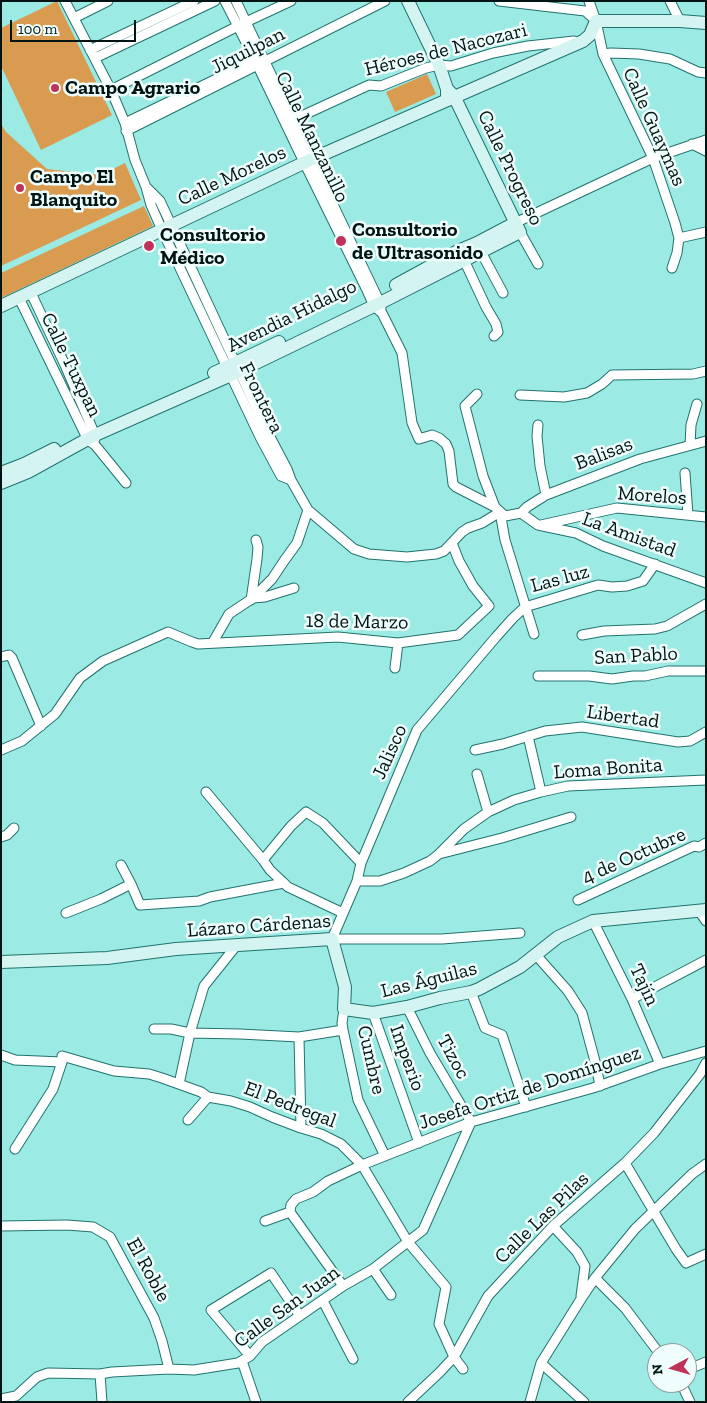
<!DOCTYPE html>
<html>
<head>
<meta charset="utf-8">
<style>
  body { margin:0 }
  #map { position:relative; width:707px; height:1403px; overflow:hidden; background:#9ceae4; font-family:"Zilla Slab",serif }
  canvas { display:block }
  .frame { position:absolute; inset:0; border:2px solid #001513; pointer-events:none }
  .north { position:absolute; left:647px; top:1343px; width:50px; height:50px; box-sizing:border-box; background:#effefc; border:1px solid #8fa19f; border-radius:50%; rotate:264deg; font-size:14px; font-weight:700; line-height:20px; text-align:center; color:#001513 }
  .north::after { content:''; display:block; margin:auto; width:18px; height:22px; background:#c1325a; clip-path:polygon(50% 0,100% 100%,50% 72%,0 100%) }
  .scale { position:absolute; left:10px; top:20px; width:126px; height:22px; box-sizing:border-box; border:2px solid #001513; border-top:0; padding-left:6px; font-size:15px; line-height:18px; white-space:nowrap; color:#001513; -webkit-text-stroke:4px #effefc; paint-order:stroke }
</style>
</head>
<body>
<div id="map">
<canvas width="707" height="1403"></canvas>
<div class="frame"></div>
<div class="north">N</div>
<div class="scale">100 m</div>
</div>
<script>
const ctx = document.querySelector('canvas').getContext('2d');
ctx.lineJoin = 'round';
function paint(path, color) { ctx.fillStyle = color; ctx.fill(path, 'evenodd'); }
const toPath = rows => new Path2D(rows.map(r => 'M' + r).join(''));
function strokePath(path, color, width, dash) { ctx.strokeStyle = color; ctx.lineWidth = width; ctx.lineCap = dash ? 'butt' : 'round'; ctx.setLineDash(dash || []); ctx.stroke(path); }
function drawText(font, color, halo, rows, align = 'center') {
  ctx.font = font + ' "Zilla Slab",serif'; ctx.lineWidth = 5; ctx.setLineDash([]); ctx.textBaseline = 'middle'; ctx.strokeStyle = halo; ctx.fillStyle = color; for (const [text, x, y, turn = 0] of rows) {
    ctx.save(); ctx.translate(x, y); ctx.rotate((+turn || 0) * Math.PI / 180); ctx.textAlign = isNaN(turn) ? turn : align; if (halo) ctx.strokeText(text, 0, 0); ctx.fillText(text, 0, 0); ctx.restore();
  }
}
paint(toPath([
  [57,1,112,115,41,150,1,66,1,28],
  [427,74,436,94,395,112,386,92],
  [1,124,6,132,47,169,101,175,125,163,141,200,1,266],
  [144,206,153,226,1,298,1,273]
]), '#d89b50');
const street = toPath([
  [65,1,111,90,125,123,135,160,146,187,151,205,162,230,260,437,281,476,291,480],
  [225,1,255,60,304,162,366,288,374,306,382,313,402,353,412,423,419,439,432,435,439,438,446,444,449,451,453,484,456,487,495,507,505,516,521,513,538,525,576,533,603,546,706,583],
  [236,1,380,303,381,308],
  [499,1,585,11,594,19],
  [589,1,596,21,603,54,653,158,675,223,679,238,677,253,672,268],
  [670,1,680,21],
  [74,18,108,1],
  [90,50,194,1],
  [603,54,611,53,639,54,670,59,698,72,706,73],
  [95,58,215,1],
  [111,90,246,22,291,1],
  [293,120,369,85,381,86,426,68,439,65,451,66,493,53,528,46,574,41],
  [125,123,260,58],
  [126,131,385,1],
  [692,144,706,151],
  [146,187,160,201,268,433,287,469,291,480,308,510,354,549,369,554,407,557,436,554,444,551,462,532,468,528,482,523,500,512],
  [515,223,653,158,706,140],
  [520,232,538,264],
  [679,238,706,232],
  [481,252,503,293],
  [464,260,486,307,496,324,498,332,494,336],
  [31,293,65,365,95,435,95,439],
  [19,298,88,440,95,445,126,483],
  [477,394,465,406,483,476,495,507],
  [520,395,564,397,587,393,602,384,612,375,693,374,706,371],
  [538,425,537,436,540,466,546,495],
  [690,445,691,425,697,404],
  [685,473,688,515],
  [500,512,505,540,534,634],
  [521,513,527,507,546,495,640,459,706,441],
  [541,525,617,508,706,517],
  [253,598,272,579,284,561,297,543,308,510],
  [251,600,257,559,258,547,256,540],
  [582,635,604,631,655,629,667,626,706,604],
  [213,642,229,614,253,598,265,597,294,588],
  [1,657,9,655,12,658,41,726],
  [395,668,398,643],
  [538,676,589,676,612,679,633,676,645,676,668,671,706,671],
  [528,736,541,792],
  [1,750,22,741,55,714,80,678,103,661,168,632,192,642,198,644,338,637,398,643,458,635,489,606,473,586,459,561,452,543],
  [475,750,503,744,545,731,582,727,678,742,690,741,706,732],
  [477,774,488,812],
  [206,792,263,860],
  [1,837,7,835,14,828],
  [439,854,502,838,571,817],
  [121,865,131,884],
  [357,881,380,881,404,873,430,861,439,854,464,829,488,812,514,800,541,792,568,786,706,780],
  [578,900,694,846,699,847,706,843],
  [699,911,706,921],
  [66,913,101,899,131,884,140,905,199,901,210,897,284,883],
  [343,913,288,887,270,870,263,860,291,826,306,812,323,823,361,863],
  [593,921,632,999,660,1064],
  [520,933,442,939,332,939,357,881,361,863,417,730,496,637,513,618,525,607,598,585,612,587,627,586,643,581,655,564],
  [536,955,568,991,582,1013,596,1065,600,1086],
  [471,992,485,1028,502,1035,526,1107],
  [632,999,706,960],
  [407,1007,430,1053,471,1122],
  [344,1009,342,1023,343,1030,358,1100,385,1156],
  [373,1013,419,1143],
  [154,1029,171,1029,190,1033,240,1034,299,1037,343,1030],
  [299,1037,301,1128],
  [1,1055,15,1060,62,1062,62,1056,114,1071,149,1074,162,1078,201,1092,208,1097,231,1101,250,1107,272,1117,301,1128,321,1134,341,1144,362,1165,408,1242,446,1287,439,1324,454,1357,463,1369],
  [179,1084,190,1033,204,986,236,946],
  [188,1120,208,1097],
  [15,1149,53,1089,62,1062],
  [625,1163,676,1249,686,1263,706,1254],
  [290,1212,343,1286],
  [265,1221,290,1212,291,1205,296,1199,313,1192,328,1181,362,1165,471,1122,593,1088,660,1064,706,1051],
  [1,1226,67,1225,93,1227,110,1237,154,1318,162,1341,169,1369],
  [553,1226,577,1252,585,1266,581,1296],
  [373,1269,391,1295],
  [595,1278,625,1308,659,1353],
  [323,1301,353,1359],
  [250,1356,211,1310,271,1273,300,1316],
  [242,1361,256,1402],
  [541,1363,584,1402],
  [687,1370,706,1362],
  [100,1374,102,1402],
  [681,1383,690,1402],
  [1,1399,16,1396,37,1377,48,1373,100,1374,112,1372,169,1369,194,1370,238,1363,250,1356,262,1342,343,1286,373,1269,423,1230,471,1122],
  [408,1402,439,1373,454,1357,488,1296,553,1226,625,1163,654,1133,700,1074,706,1063],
  [530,1402,541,1363,581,1299,595,1278,635,1229,692,1174,706,1164]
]);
const secondary = toPath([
  [408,1,439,65,447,89,447,95],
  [396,285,458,251,477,243,515,223],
  [1,306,312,159,583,41,590,35,596,21,680,21,706,23],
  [214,373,279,342],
  [1,473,24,464,54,449],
  [1,483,28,472,95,435,231,375,380,303,520,232,454,96,447,89],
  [1,962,107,958,176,949,332,939,345,987,344,1009,373,1013,407,1007,440,998,471,992,479,989,520,967,558,937,593,921,706,910]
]);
strokePath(street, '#20736e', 11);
strokePath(secondary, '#20736e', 14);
strokePath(street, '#fff', 9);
strokePath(secondary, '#d4f4f1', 12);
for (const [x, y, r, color] of [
  [55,88,5,"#c1325a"],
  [20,188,5,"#c1325a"],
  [341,241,6,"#c1325a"],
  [149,246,6,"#c1325a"]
]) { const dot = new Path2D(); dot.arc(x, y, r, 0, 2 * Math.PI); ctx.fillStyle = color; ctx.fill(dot); strokePath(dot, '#effefc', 2); }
drawText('20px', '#001513', '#effefc', [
  ["Héroes de Nacozari",446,50,-14],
  ["Jiquilpan",248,51,-27],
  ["Calle Guaymas",654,127,66],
  ["Calle Manzanillo",312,137,64],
  ["Calle Progreso",510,168,64],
  ["Calle Morelos",232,176,-25],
  ["Avendia Hidalgo",292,316,-26],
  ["Calle Tuxpan",71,365,64],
  ["Frontera",261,398,64],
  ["Balisas",604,454,-21],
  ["Morelos",652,496,4],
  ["La Amistad",629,535,20],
  ["Las luz",560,579,-15],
  ["18 de Marzo",357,622,1],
  ["San Pablo",636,656,-3],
  ["Libertad",623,717,8],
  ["Jalisco",390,752,-66],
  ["Loma Bonita",608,769,-4],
  ["4 de Octubre",634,856,-24],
  ["Lázaro Cárdenas",259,926,-4],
  ["Las Águilas",429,980,-14],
  ["Tajín",644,985,65],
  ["Tizoc",453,1057,61],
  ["Imperio",407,1058,70],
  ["Cumbre",371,1060,77],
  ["Josefa Ortiz de Domínguez",530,1088,-18],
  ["El Pedregal",290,1105,21],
  ["Calle Las Pilas",542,1218,-44],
  ["El Roble",148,1270,61],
  ["Calle San Juan",287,1307,-36]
]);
drawText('bold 20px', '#001513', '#effefc', [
  ["Campo Agrario",65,88],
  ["Campo El",30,177],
  ["Blanquito",30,200],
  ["Consultorio",352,230],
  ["de Ultrasonido",352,253],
  ["Consultorio",160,235],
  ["Médico",160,258]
], 'left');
</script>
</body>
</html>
